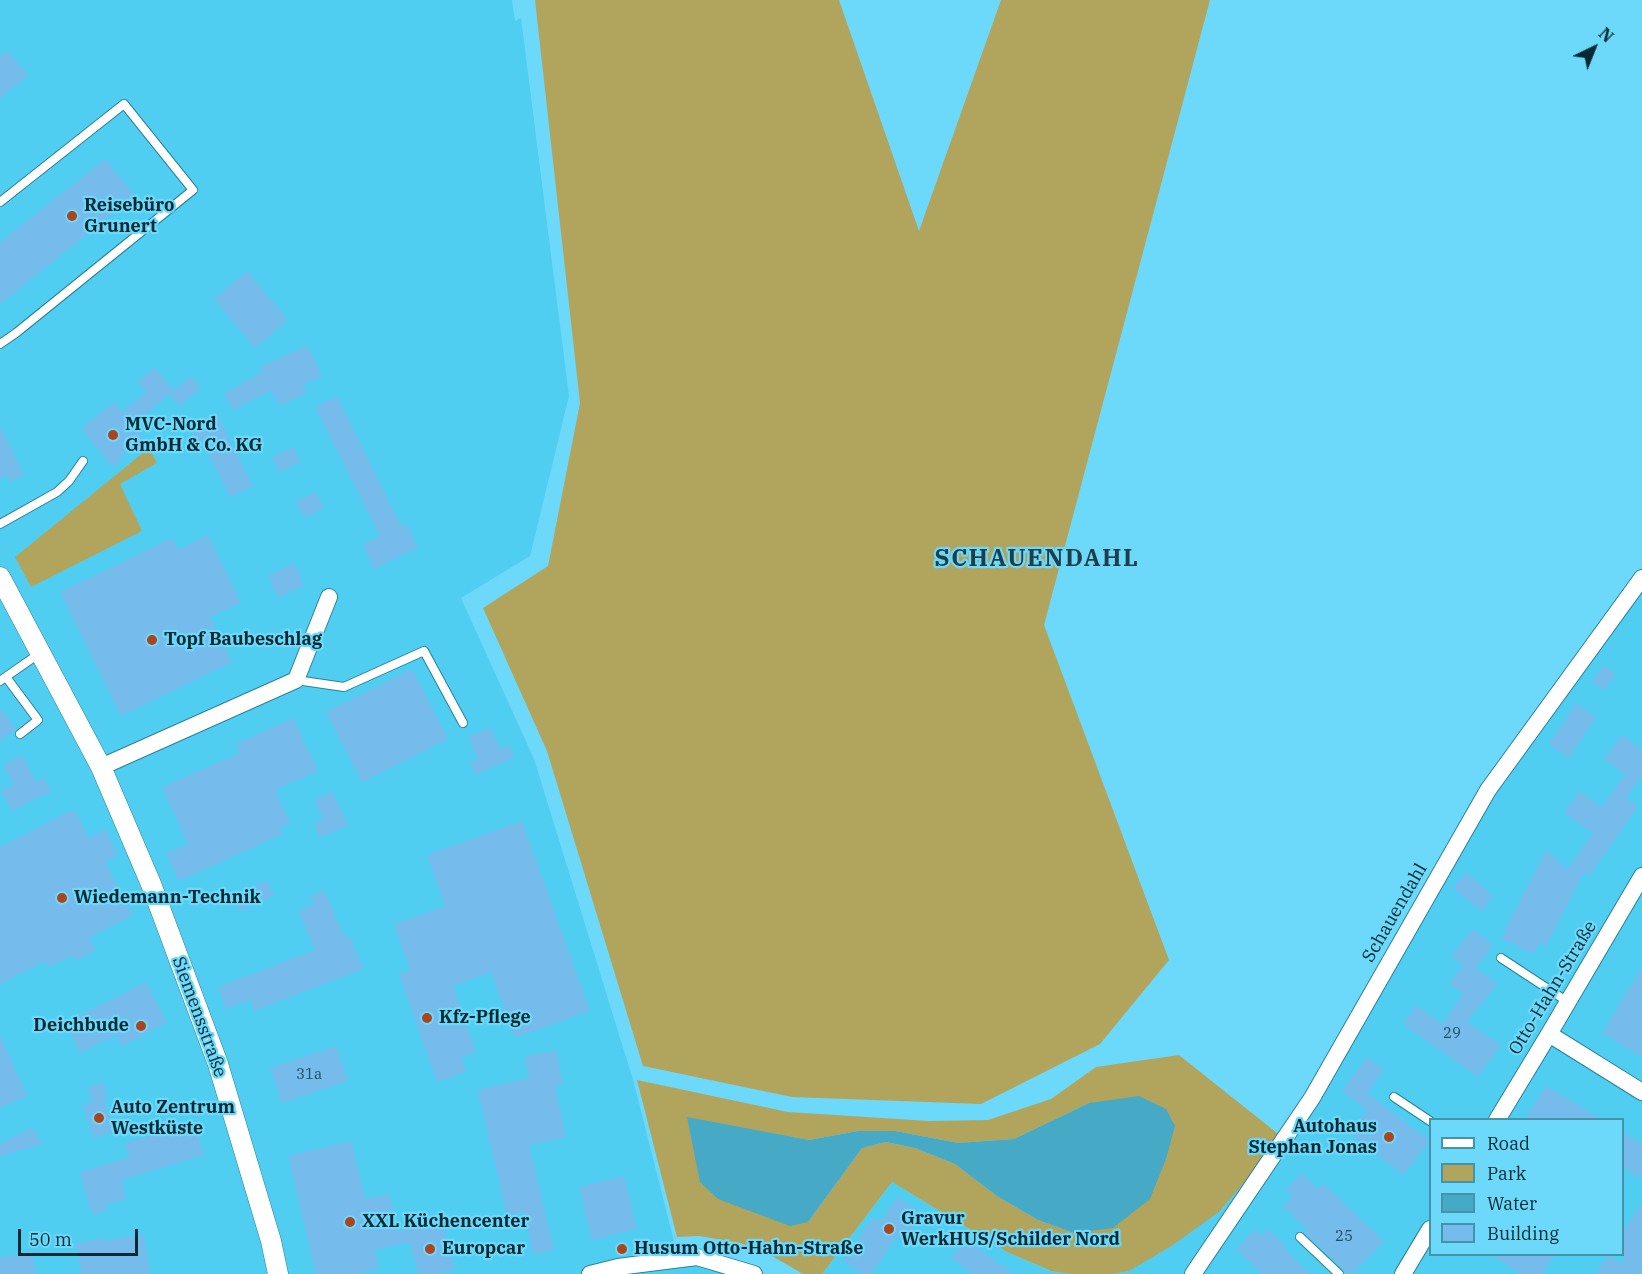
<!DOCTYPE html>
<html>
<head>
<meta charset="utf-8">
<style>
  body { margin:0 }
  #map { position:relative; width:1642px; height:1274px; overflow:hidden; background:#6cd9fa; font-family:"IBM Plex Serif",serif }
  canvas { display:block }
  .legend { position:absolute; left:1429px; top:1118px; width:195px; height:138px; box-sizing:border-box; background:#6cd9fa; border:2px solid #4393ab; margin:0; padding:8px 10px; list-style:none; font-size:18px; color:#062a34 }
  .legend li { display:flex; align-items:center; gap:12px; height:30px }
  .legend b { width:30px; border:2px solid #4393ab }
  .north { position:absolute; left:1564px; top:18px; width:60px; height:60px; -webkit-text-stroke:4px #6cd9fa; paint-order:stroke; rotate:43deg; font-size:16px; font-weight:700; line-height:24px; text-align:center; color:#062a34 }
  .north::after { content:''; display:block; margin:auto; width:21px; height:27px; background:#062a34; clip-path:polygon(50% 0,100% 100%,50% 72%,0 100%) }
  .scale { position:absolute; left:18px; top:1229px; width:120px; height:27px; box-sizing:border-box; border:3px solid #062a34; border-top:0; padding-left:8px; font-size:18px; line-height:21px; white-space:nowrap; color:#062a34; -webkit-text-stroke:4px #6cd9fa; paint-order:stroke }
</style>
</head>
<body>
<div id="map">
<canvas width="1642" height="1274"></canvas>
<ul class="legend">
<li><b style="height:8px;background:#fff"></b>Road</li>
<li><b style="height:16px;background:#b1a55e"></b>Park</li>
<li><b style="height:16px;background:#46a9c5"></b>Water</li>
<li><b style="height:16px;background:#75bcec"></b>Building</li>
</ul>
<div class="north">N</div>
<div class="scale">50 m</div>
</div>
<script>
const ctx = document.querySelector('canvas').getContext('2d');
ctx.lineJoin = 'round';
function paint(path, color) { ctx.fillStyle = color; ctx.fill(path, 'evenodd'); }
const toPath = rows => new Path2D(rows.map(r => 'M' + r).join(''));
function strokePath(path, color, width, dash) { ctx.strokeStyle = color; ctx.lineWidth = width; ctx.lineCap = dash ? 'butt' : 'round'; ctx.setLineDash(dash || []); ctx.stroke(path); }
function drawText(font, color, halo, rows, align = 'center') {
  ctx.font = font + ' "IBM Plex Serif",serif'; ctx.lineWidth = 4.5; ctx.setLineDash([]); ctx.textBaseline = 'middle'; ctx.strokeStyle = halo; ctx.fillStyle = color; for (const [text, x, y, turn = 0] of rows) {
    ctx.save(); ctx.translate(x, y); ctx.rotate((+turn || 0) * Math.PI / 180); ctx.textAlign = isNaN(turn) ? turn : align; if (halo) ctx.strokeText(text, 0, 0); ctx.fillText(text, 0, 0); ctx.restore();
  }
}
paint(toPath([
  [0,0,512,0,515,21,521,18,569,396,530,556,461,598,534,759,634,1083,680,1265,695,1264,730,1274,0,1274],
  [1642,587,1642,1274,1113,1274,1129,1271,1282,1137,1500,784],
  [1430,1120,1622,1120,1622,1254,1430,1254],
  [892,1182,1007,1252,1050,1271,1070,1274,822,1274]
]), '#50cef2');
paint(toPath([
  [535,0,839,0,919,231,1001,0,1210,0,1044,625,1169,960,1100,1044,981,1104,792,1097,643,1066,547,751,483,608,548,566,580,403],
  [149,448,157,463,120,484,142,531,31,587,15,557],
  [1179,1055,1282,1137,1220,1211,1173,1245,1129,1271,1113,1274,1070,1274,1051,1271,1007,1252,892,1182,822,1274,803,1274,772,1256,740,1243,699,1236,677,1237,637,1080,788,1112,929,1121,988,1120,1051,1099,1096,1067],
  [1089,1103,1074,1233,1038,1220,997,1196,955,1164,915,1148,886,1142,862,1148,808,1222,687,1118,809,1140,858,1131,895,1131,958,1143,1014,1139]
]), '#b1a55e');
paint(toPath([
  [1139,1096,1166,1109,1175,1126,1166,1159,1150,1199,1113,1228,1074,1233,1038,1220,997,1196,955,1164,915,1148,886,1142,862,1148,808,1222,790,1226,718,1199,700,1182,687,1117,809,1140,858,1131,895,1131,958,1143,1014,1139,1089,1103]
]), '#46a9c5');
paint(toPath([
  [7,51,28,75,0,98,0,57],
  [105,159,135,196,0,304,0,242],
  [247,271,288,320,255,348,214,299],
  [307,345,322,376,303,385,307,393,279,406,271,390,233,410,224,393,262,372,260,367],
  [154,367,174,390,133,425,143,437,120,457,122,460,113,467,81,429,113,402,122,412,146,392,137,382],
  [191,376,201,388,179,406,169,395],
  [337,396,401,526,406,524,418,547,374,569,363,545,380,536,315,407],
  [216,413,253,486,230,497,202,441,198,443,189,426],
  [0,425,24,475,10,482,7,475,0,479],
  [293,447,300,462,279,472,272,457],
  [315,492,324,508,305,518,296,502],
  [208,535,241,603,210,617,232,662,121,716,60,592,172,538,178,550],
  [294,563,304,585,278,598,268,576],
  [1604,665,1616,674,1604,690,1592,682],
  [412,669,448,739,362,782,326,712],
  [1576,703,1596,717,1569,758,1549,744],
  [0,708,16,729,0,741],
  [293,718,318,771,275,790,290,823,280,828,283,834,179,881,166,853,188,844,162,787,240,753,236,744],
  [490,727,500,749,509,745,514,757,475,775,469,763,478,759,468,737],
  [1622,735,1642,750,1642,776,1626,798,1638,806,1589,876,1584,872,1546,946,1539,943,1533,954,1501,938,1546,850,1567,869,1593,833,1564,813,1579,791,1602,807,1625,774,1604,759],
  [22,755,36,782,44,778,51,791,12,811,1,791,14,784,3,765],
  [332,791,348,825,320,838,314,824,323,819,314,800],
  [74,809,89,838,105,829,118,855,105,862,133,915,89,938,96,950,75,961,72,955,48,967,45,961,0,984,0,847],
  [522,821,590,1011,520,1036,514,1036,491,972,453,986,476,1052,461,1057,466,1072,437,1082,399,974,410,970,394,924,445,906,427,855],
  [1466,872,1493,896,1481,911,1453,888],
  [267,881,274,896,239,911,232,896],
  [324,890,345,938,350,936,363,969,254,1011,250,1000,226,1009,218,987,315,950,298,911,314,904,310,896],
  [1473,929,1493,945,1476,968,1497,984,1467,1022,1501,1045,1478,1077,1403,1024,1416,1005,1442,1024,1463,994,1449,983,1463,965,1451,956],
  [1642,967,1642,1057,1602,1033],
  [146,982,167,1023,122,1046,116,1035,80,1053,65,1023],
  [0,1035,27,1096,0,1108],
  [336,1046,348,1081,282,1103,270,1068],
  [556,1050,563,1084,555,1086,566,1137,529,1145,554,1250,533,1254,524,1212,507,1216,478,1090,529,1078,524,1057],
  [1367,1057,1384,1070,1367,1093,1430,1141,1403,1175,1349,1133,1367,1110,1342,1091],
  [103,1082,108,1098,104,1099,114,1131,93,1138,83,1105,92,1102,88,1087],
  [1546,1086,1602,1119,1525,1119],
  [194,1122,204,1155,121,1180,126,1199,105,1205,107,1210,92,1215,80,1172,129,1157,125,1143],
  [32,1127,42,1144,0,1156,0,1144],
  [1623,1132,1642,1144,1642,1179,1623,1167],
  [351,1141,365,1199,389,1194,398,1231,441,1219,455,1269,437,1274,418,1274,409,1242,375,1250,379,1269,356,1274,316,1274,288,1156],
  [1302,1173,1318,1189,1324,1184,1384,1241,1352,1274,1348,1274,1304,1232,1307,1229,1283,1206,1293,1196,1286,1189],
  [624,1176,637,1229,592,1240,579,1187],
  [897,1197,923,1214,904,1242,896,1237,871,1274,863,1274,843,1261,873,1217,880,1222],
  [1642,1202,1642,1274,1596,1274,1608,1255,1623,1264,1623,1232],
  [1255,1229,1262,1236,1268,1229,1287,1247,1285,1249,1310,1274,1262,1274,1236,1249],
  [143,1234,150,1274,81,1274,76,1243,102,1238,103,1241],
  [965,1239,1014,1274,973,1274,951,1258],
  [32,1252,36,1274,0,1274,0,1258],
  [1490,1254,1555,1254,1542,1274,1521,1274]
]), '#75bcec');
const service = toPath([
  [0,202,124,104,193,190,16,333,0,344],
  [0,524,57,492,69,481,83,461],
  [6,677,38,720,20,734],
  [296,680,344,687,424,651,463,723],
  [0,681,40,653],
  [1501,958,1568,1002],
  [1394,1097,1430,1121],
  [1300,1237,1339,1274]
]);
const minor = toPath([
  [101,767,296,680,329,597],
  [1549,1034,1642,1092],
  [1497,1120,1549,1034,1642,876],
  [590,1274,618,1267,697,1257,754,1274],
  [1193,1274,1312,1098,1488,790,1642,578],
  [1403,1274,1430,1229]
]);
const tertiary = toPath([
  [0,577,101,767,151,884,218,1064,271,1241,278,1274]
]);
strokePath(service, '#2a8199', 10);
strokePath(minor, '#2a8199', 18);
strokePath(tertiary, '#2a8199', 21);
strokePath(service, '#fff', 8);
strokePath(minor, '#fff', 16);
strokePath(tertiary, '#fff', 20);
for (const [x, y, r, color] of [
  [72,216,6,"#ac451d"],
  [113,435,6,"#ac451d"],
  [152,640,6,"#ac451d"],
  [62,898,6,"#ac451d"],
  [427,1018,6,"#ac451d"],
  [141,1026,6,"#ac451d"],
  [99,1118,6,"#ac451d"],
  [1389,1137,6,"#ac451d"],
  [350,1222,6,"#ac451d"],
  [889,1229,6,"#ac451d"],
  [430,1249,6,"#ac451d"],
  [622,1249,6,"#ac451d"]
]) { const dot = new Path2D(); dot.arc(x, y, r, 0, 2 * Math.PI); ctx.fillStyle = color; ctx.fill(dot); strokePath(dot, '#6cd9fa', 2); }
drawText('15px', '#224e62', null, [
  ["29",1452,1034],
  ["31a",309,1075],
  ["25",1344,1237]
]);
drawText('bold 18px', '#062a34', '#6cd9fa', [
  ["Reisebüro",84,206],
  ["Grunert",84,227],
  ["MVC-Nord",125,425],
  ["GmbH & Co. KG",125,446],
  ["Topf Baubeschlag",164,640],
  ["Wiedemann-Technik",74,898],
  ["Kfz-Pflege",439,1018],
  ["Deichbude",129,1026,"right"],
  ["Auto Zentrum",111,1108],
  ["Westküste",111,1129],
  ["Autohaus",1377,1127,"right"],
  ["Stephan Jonas",1377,1148,"right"],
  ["Gravur",901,1219],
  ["WerkHUS/Schilder Nord",901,1240],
  ["XXL Küchencenter",362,1222],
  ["Europcar",442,1249],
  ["Husum Otto-Hahn-Straße",634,1249]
], 'left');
drawText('18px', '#062a34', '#6cd9fa', [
  ["Schauendahl",1395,913,-60],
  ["Otto-Hahn-Straße",1553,988,-59],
  ["Siemensstraße",199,1017,70]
]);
ctx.letterSpacing = '1.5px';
drawText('bold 24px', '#1d3f4a', '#6cd9fa', [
  ["SCHAUENDAHL",1037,559]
]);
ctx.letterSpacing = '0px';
</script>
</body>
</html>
